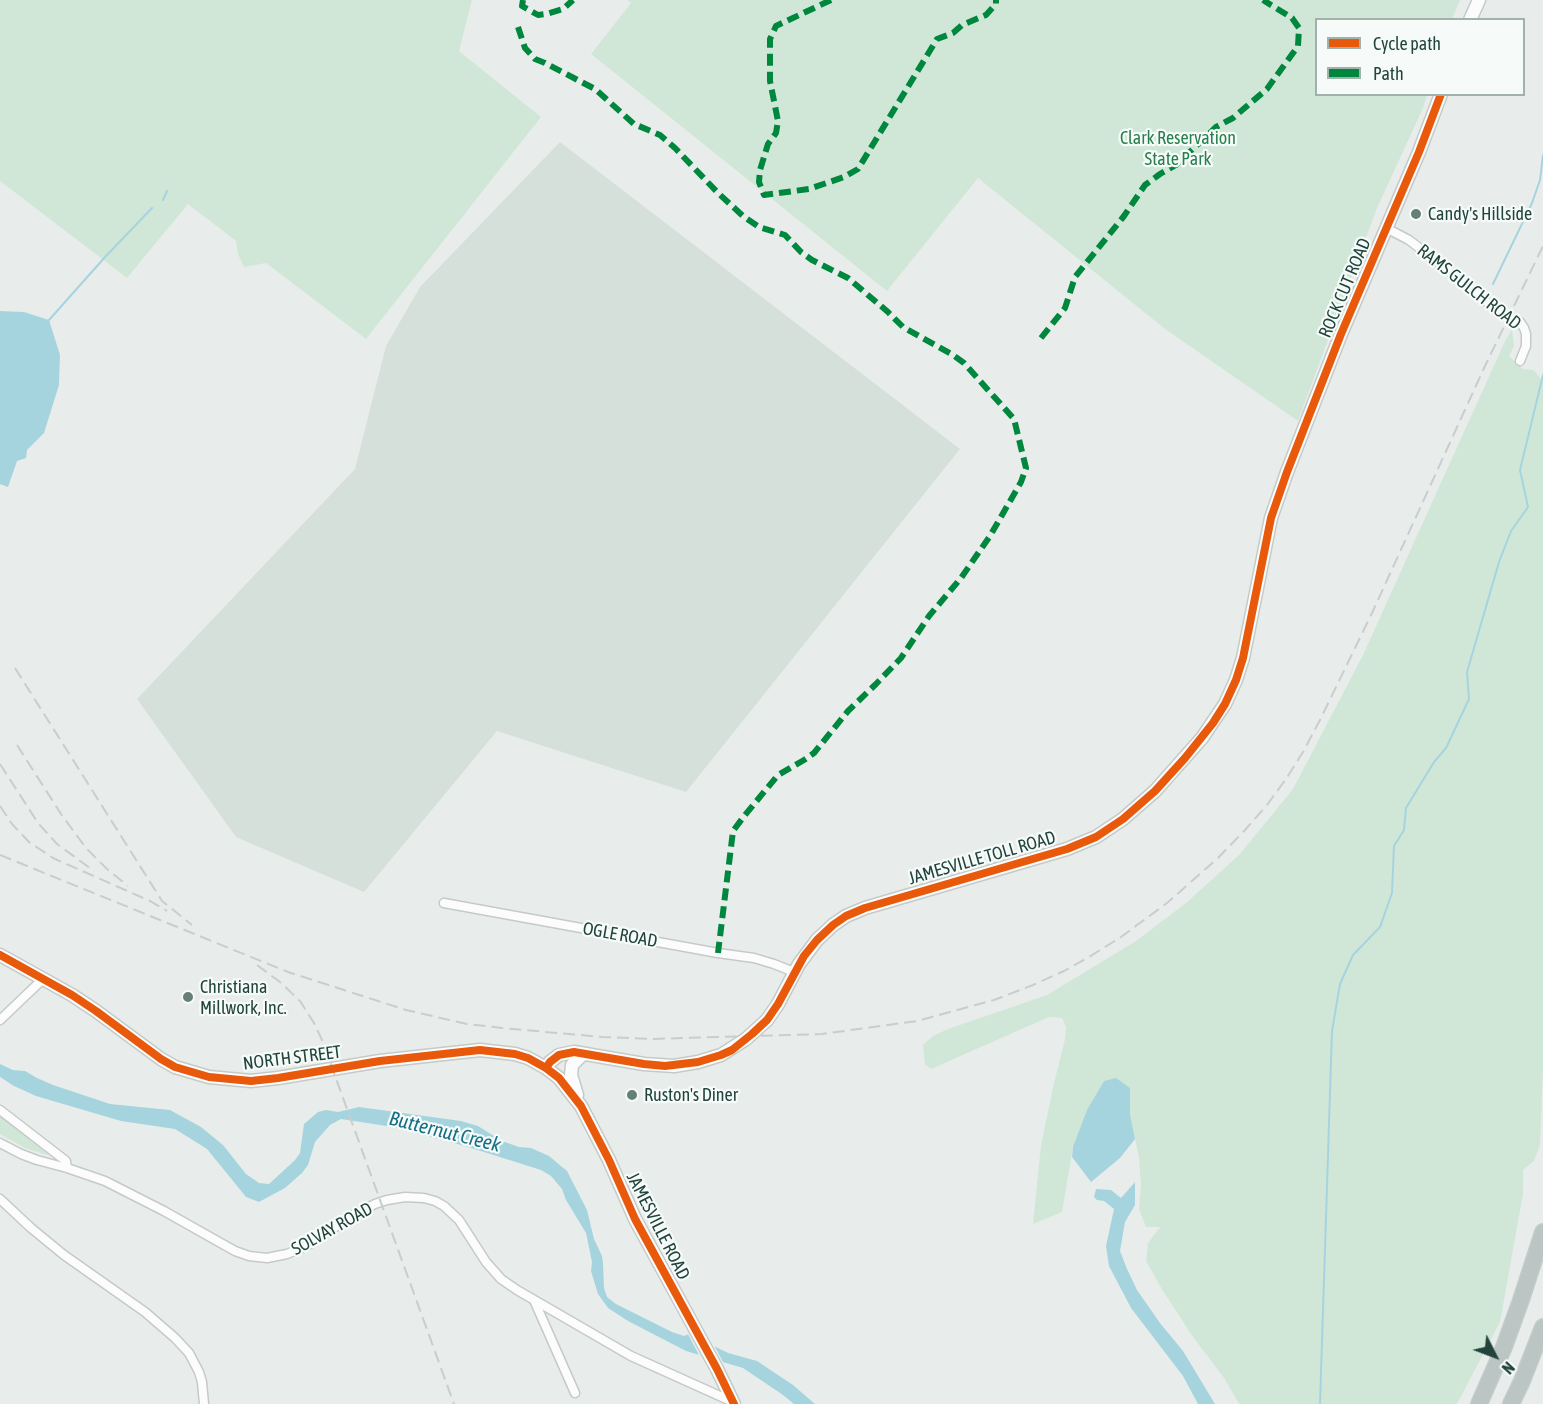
<!DOCTYPE html>
<html>
<head>
<meta charset="utf-8">
<style>
  body { margin:0 }
  #map { position:relative; width:1543px; height:1404px; overflow:hidden; background:#e8edeb; font-family:"Asap Condensed",sans-serif }
  canvas { display:block }
  .legend { position:absolute; left:1315px; top:18px; width:210px; height:78px; box-sizing:border-box; background:#f6fbf9; border:2px solid #a1b2ad; margin:0; padding:8px 10px; list-style:none; font-size:18px; color:#22443c }
  .legend li { display:flex; align-items:center; gap:12px; height:30px }
  .legend b { width:30px; border:2px solid #a1b2ad }
  .north { position:absolute; left:1465px; top:1326px; width:60px; height:60px; -webkit-text-stroke:4px #f6fbf9; paint-order:stroke; rotate:132deg; font-size:16px; font-weight:700; line-height:24px; text-align:center; color:#22443c }
  .north::after { content:''; display:block; margin:auto; width:21px; height:27px; background:#22443c; clip-path:polygon(50% 0,100% 100%,50% 72%,0 100%) }
</style>
</head>
<body>
<div id="map">
<canvas width="1543" height="1404"></canvas>
<ul class="legend">
<li><b style="height:8px;background:#e8590c"></b>Cycle path</li>
<li><b style="height:8px;background:#00873e"></b>Path</li>
</ul>
<div class="north">N</div>
</div>
<script>
const ctx = document.querySelector('canvas').getContext('2d');
ctx.lineJoin = 'round';
function paint(path, color) { ctx.fillStyle = color; ctx.fill(path, 'evenodd'); }
const toPath = rows => new Path2D(rows.map(r => 'M' + r).join(''));
function strokePath(path, color, width, dash) { ctx.strokeStyle = color; ctx.lineWidth = width; ctx.lineCap = dash ? 'butt' : 'round'; ctx.setLineDash(dash || []); ctx.stroke(path); }
function drawText(font, color, halo, rows, align = 'center') {
  ctx.font = font + ' "Asap Condensed",sans-serif'; ctx.lineWidth = 4.5; ctx.setLineDash([]); ctx.textBaseline = 'middle'; ctx.strokeStyle = halo; ctx.fillStyle = color; for (const [text, x, y, turn = 0] of rows) {
    ctx.save(); ctx.translate(x, y); ctx.rotate((+turn || 0) * Math.PI / 180); ctx.textAlign = isNaN(turn) ? turn : align; if (halo) ctx.strokeText(text, 0, 0); ctx.fillText(text, 0, 0); ctx.restore();
  }
}
paint(toPath([
  [560,142,960,449,686,792,497,731,364,892,236,837,137,699,355,469,386,346,420,287]
]), '#d5e0db');
paint(toPath([
  [0,0,472,0,459,51,541,117,366,339,266,263,244,267,238,254,236,241,188,204,127,278,0,181],
  [627,0,1460,0,1452,19,1316,20,1316,94,1427,95,1423,108,1377,208,1298,421,1165,329,978,178,887,291,591,54,631,3],
  [1512,330,1514,346,1509,356,1523,369,1534,370,1543,382,1543,1067,1540,1145,1534,1161,1523,1170,1523,1194,1500,1322,1457,1404,1239,1404,1224,1378,1193,1337,1163,1291,1146,1261,1148,1243,1160,1227,1146,1227,1139,1209,1141,1185,1139,1158,1130,1114,1130,1088,1073,1147,1062,1212,1033,1224,1041,1145,1054,1083,1065,1039,1066,1027,1062,1018,1049,1017,931,1069,925,1064,923,1045,933,1036,948,1029,1047,995,1136,941,1186,903,1239,855,1293,789,1363,655,1506,339],
  [0,1114,50,1156,25,1148,0,1134]
]), '#d0e7d8');
paint(toPath([
  [0,311,24,312,49,320,60,355,59,385,44,433,27,450,26,458,17,461,8,487,0,484],
  [0,1064,13,1070,25,1071,37,1078,53,1085,110,1104,170,1110,201,1127,223,1145,246,1174,259,1183,269,1184,295,1160,300,1153,304,1124,318,1112,326,1110,338,1112,359,1107,461,1121,478,1126,502,1141,519,1147,531,1148,549,1156,567,1171,587,1210,594,1239,602,1256,603,1263,604,1288,607,1297,616,1304,672,1332,684,1336,689,1334,694,1336,728,1353,757,1361,793,1385,815,1404,794,1404,783,1395,743,1368,686,1351,628,1321,608,1308,598,1294,591,1271,592,1262,586,1233,566,1200,562,1189,551,1176,541,1170,465,1146,393,1127,341,1119,330,1125,315,1142,308,1165,302,1173,285,1188,259,1202,246,1197,207,1149,175,1129,121,1121,36,1096,14,1086,0,1077],
  [1116,1078,1130,1088,1130,1114,1135,1139,1120,1158,1091,1182,1072,1157,1073,1147,1087,1110,1104,1081],
  [1135,1182,1135,1205,1125,1222,1120,1251,1127,1269,1137,1290,1160,1323,1183,1351,1215,1404,1198,1404,1183,1376,1131,1308,1109,1266,1106,1246,1114,1209,1104,1201,1097,1200,1094,1197,1096,1189,1111,1190,1121,1198]
]), '#a6d4de');
paint(toPath([
  [689,1331,712,1341,725,1366,701,1359,687,1332]
]), '#e8edeb');
strokePath(toPath([
  [163,200,167,191],
  [1493,284,1532,203,1540,180,1543,155],
  [49,320,106,256,152,208],
  [1320,1404,1332,1031,1340,984,1353,955,1380,927,1392,893,1394,846,1404,830,1406,808,1434,762,1446,748,1469,699,1467,672,1499,562,1511,531,1528,507,1520,470,1543,375]
]), '#a6d4de', 2);
const street = toPath([
  [1386,228,1409,240,1448,270,1494,308,1520,322,1524,328,1526,334,1526,346,1520,361],
  [444,903,718,953,754,958,774,964,794,972],
  [0,1020,43,979],
  [0,1110,66,1161,67,1168],
  [0,1143,21,1154,37,1160,67,1168,105,1181,164,1211,235,1251,249,1256,267,1258,287,1254,308,1245,355,1214,375,1204,387,1200,405,1197,424,1198,435,1201,444,1206,459,1220,486,1262,501,1279,517,1290,631,1356,733,1402],
  [0,1199,31,1228,64,1255,145,1312,175,1338,189,1353,199,1372,202,1382,204,1404],
  [534,1300,575,1393]
]);
const secondary = toPath([
  [1470,20,1479,0],
  [0,955,72,995,96,1011,161,1059,175,1067,209,1077,251,1081,278,1078,380,1061,480,1050,515,1054,528,1058,546,1068,559,1078,581,1106,609,1160,635,1219,717,1369,734,1404],
  [778,1004,799,964,817,940,833,925,846,916,865,908,1067,849,1096,837,1123,819,1155,791,1202,738,1225,704,1236,680,1243,658,1271,518,1287,472,1341,334,1419,152,1441,94],
  [546,1068,550,1062,559,1055,574,1052,644,1064,674,1066,698,1062,721,1055,746,1039],
  [577,1095,571,1075,572,1065,583,1054]
]);
const highway = toPath([
  [1479,1404,1504,1347,1521,1300,1543,1232],
  [1511,1404,1522,1381,1543,1327]
]);
strokePath(street, '#c5cac8', 11);
strokePath(secondary, '#c3cbc8', 15);
strokePath(highway, '#c2ccc9', 18);
strokePath(street, '#fcfcfc', 8);
strokePath(secondary, '#fcfcfc', 12);
strokePath(highway, '#bbc5c3', 15);
strokePath(toPath([
  [15,668,162,901,192,925],
  [17,745,61,814,86,848,107,869,128,886],
  [0,764,38,823,57,844,94,871],
  [0,806,12,824,29,842,53,858,150,901,167,911],
  [0,855,288,972,406,1010,467,1024,502,1028,602,1037,650,1039,822,1034,917,1021,994,1000,1033,985,1064,971,1089,957,1121,937,1167,903,1218,858,1245,830,1267,805,1286,779,1303,752,1321,718,1372,613,1485,366,1543,246],
  [257,965,280,982,300,1001,314,1023,322,1040,454,1404]
]), '#c9cdcc', 2, [12, 6]);
const secondaryBridge = toPath([
  [746,1039,767,1020,778,1004]
]);
strokePath(secondaryBridge, '#c3cbc8', 15, []);
strokePath(secondaryBridge, '#fcfcfc', 12);
strokePath(toPath([
  [523,0,522,6,538,15,546,14,563,9,573,0],
  [831,0,776,26,770,39,770,81,778,121,776,133,768,144,760,170,759,182,764,195,809,189,844,177,858,169,937,39,953,33,962,25,986,15,996,4,996,0],
  [518,27,525,48,535,59,545,63,595,89,634,124,660,135,675,148,718,193,743,216,759,227,785,235,801,252,812,260,848,278,888,312,903,327,953,355,964,363,1014,419,1026,468,1021,482,990,536,961,578,929,616,901,658,876,684,848,711,814,753,804,760,778,775,745,815,733,831,718,953],
  [1041,338,1065,308,1075,277,1124,216,1145,185,1160,174,1176,165,1216,127,1233,118,1267,89,1298,46,1299,28,1292,18,1263,0]
]), '#00873e', 6, [12, 6]);
strokePath(toPath([
  [0,955,72,995,96,1011,161,1059,175,1067,209,1077,251,1081,278,1078,380,1061,480,1050,515,1054,528,1058,546,1068,559,1078,581,1106,609,1160,635,1219,717,1369,734,1404],
  [546,1068,550,1062,559,1055,574,1052,644,1064,665,1066,698,1062,721,1055,732,1050,752,1034,767,1020,778,1004,804,956,817,940,833,925,846,916,865,908,1067,849,1096,837,1123,819,1155,791,1185,758,1213,723,1225,704,1236,680,1243,658,1271,518,1287,472,1341,334,1419,152,1441,94]
]), '#e8590c', 8);
for (const [x, y, r, color] of [
  [1416,214,6,"#677f79"],
  [188,997,6,"#677f79"],
  [632,1095,6,"#677f79"]
]) { const dot = new Path2D(); dot.arc(x, y, r, 0, 2 * Math.PI); ctx.fillStyle = color; ctx.fill(dot); strokePath(dot, '#f6fbf9', 2); }
drawText('18px', '#277f4d', '#f6fbf9', [
  ["Clark Reservation",1178,138],
  ["State Park",1178,159]
]);
drawText('18px', '#22443c', '#f6fbf9', [
  ["Candy's Hillside",1428,214],
  ["Christiana",200,987],
  ["Millwork, Inc.",200,1008],
  ["Ruston's Diner",644,1095]
], 'left');
drawText('18px', '#22443c', '#f6fbf9', [
  ["RAMS GULCH ROAD",1469,287,38],
  ["ROCK CUT ROAD",1345,288,-67],
  ["JAMESVILLE TOLL ROAD",982,858,-16],
  ["OGLE ROAD",620,935,10],
  ["NORTH STREET",292,1058,-7],
  ["JAMESVILLE ROAD",658,1226,63],
  ["SOLVAY ROAD",332,1229,-29]
]);
drawText('italic 20px', '#156f87', '#f6fbf9', [
  ["Butternut Creek",445,1132,14]
]);
</script>
</body>
</html>
